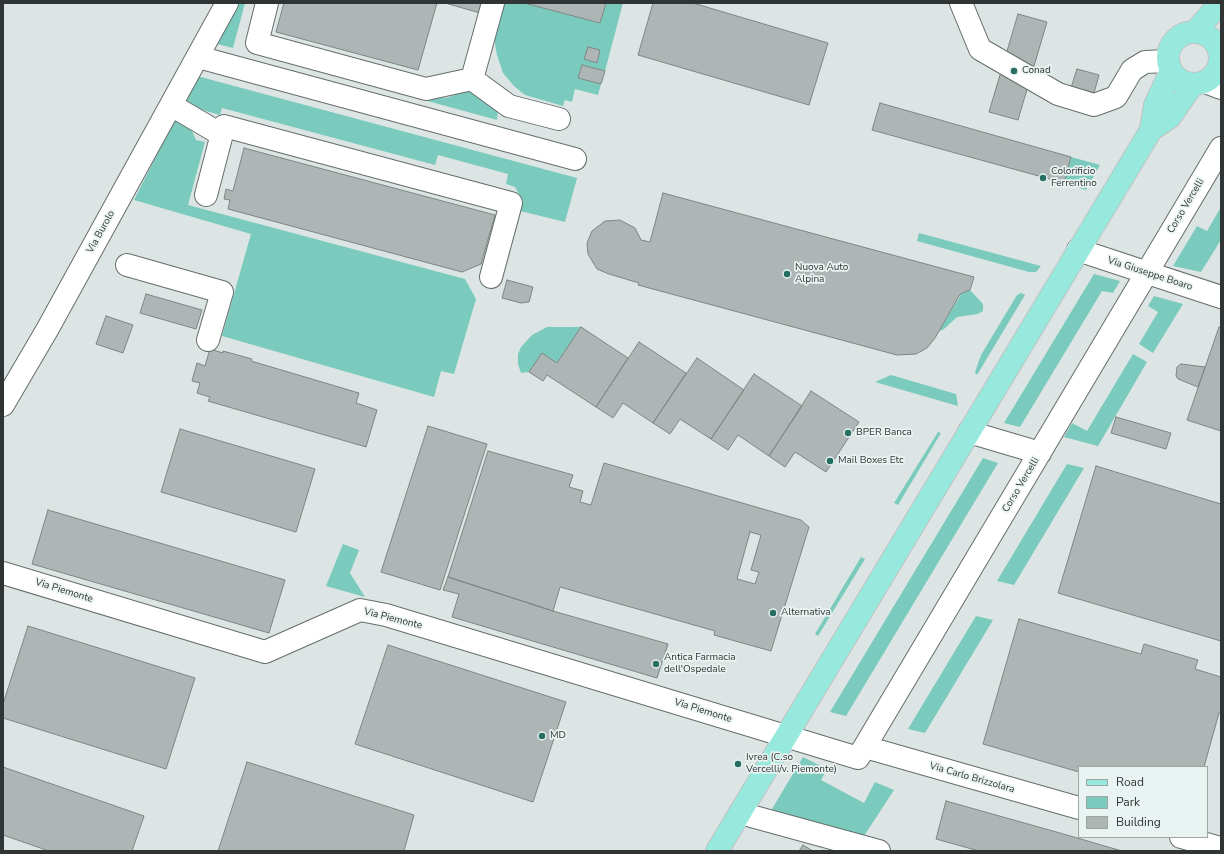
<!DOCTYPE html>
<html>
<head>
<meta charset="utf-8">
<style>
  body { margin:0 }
  #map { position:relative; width:1224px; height:854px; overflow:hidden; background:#dce5e3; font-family:"Nunito Sans",sans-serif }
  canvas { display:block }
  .frame { position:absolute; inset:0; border:4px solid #313434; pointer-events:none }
  .legend { position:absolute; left:1078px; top:766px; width:130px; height:72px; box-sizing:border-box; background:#e9f3f1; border:1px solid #9fa7a5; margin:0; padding:5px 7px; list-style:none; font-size:12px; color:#313434 }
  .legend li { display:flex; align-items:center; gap:8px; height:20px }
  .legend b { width:20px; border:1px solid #9fa7a5 }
</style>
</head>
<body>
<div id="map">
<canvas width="1224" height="854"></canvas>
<div class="frame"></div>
<ul class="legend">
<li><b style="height:5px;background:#97e9dd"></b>Road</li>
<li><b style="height:11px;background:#7acbbd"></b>Park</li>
<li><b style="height:11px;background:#adb6b4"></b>Building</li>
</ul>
</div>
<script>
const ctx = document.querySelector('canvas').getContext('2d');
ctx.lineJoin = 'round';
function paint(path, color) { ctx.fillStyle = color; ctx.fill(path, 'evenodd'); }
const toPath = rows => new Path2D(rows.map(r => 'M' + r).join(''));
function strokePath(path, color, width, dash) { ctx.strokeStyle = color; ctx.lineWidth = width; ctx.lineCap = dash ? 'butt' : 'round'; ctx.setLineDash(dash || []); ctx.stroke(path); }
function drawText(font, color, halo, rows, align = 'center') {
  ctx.font = font + ' "Nunito Sans",sans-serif'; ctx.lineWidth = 3.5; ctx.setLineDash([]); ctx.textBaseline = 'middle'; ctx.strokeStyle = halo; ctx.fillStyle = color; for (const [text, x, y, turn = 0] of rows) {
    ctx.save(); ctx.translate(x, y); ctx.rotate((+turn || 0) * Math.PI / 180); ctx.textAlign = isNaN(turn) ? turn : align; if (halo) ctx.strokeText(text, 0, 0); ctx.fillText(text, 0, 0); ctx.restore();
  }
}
paint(toPath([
  [235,3,245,3,233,48,213,43],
  [498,3,524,3,600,23,606,3,623,3,605,71,582,65,578,78,601,84,598,95,575,89,572,102,565,100,563,106,525,95,514,86,503,73,497,55,494,39],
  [197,76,577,178,565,222,520,211,523,201,515,187,506,184,508,174,438,155,435,165,222,108,220,115,202,110,184,100],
  [469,90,498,109,497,120,413,97,414,92,446,98],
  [175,119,191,129,196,140,205,142,188,205,465,279,476,299,454,374,441,371,434,397,222,336,251,234,134,200],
  [1071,157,1100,165,1086,190,1064,183],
  [1221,207,1221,240,1201,272,1173,266,1197,226,1207,231],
  [919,233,1041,266,1036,272,1029,272,917,241],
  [1094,274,1120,281,1113,293,1102,291,1020,427,1004,423],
  [970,290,983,304,983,311,978,314,957,317,944,329,938,332,962,293],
  [1021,293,1025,295,977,375,975,372,981,355,1017,295],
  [1154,296,1183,304,1153,353,1139,344,1158,312,1148,306],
  [547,327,581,327,557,363,542,353,529,372,521,373,518,364,518,354,521,347,532,335],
  [1133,354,1147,362,1098,446,1064,437,1072,423,1087,431],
  [891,375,956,394,958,406,875,382],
  [938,432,941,433,898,505,894,503],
  [983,458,998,463,846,716,830,712],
  [1067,464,1084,468,1014,585,997,581],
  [343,544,359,550,350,573,365,597,326,586],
  [861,557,865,559,818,636,815,634],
  [976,616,993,620,925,733,908,729],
  [803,757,827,769,821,780,864,803,875,782,894,790,862,839,795,821,772,809]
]), '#7acbbd');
const building = toPath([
  [284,3,437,3,418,70,276,32,284,3],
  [445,3,483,3,480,13,445,3],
  [524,3,606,3,600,23,524,3],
  [653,3,693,3,828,43,809,105,638,55,653,3],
  [1018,14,1047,22,1018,120,989,112,1018,14],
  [588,47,600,50,597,63,584,59,588,47],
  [582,65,605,71,601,84,578,78,582,65],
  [1077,69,1099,75,1094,93,1085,90,1082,98,1069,94,1077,69],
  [880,103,1071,157,1064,183,872,130,880,103],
  [244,148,495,215,481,264,462,272,228,209,230,200,224,199,226,189,233,191,244,148],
  [663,193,974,277,970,290,962,293,959,296,935,338,927,348,916,354,897,355,638,285,639,283,609,274,597,269,588,254,587,243,592,231,605,221,620,220,635,228,641,240,650,242,663,193],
  [507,280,533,287,529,302,521,303,502,298,507,280],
  [146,294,202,310,196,329,140,313,146,294],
  [106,316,133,325,123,353,96,344,106,316],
  [581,327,628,358,596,407,547,375,543,381,529,372,542,353,557,363,581,327],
  [1219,327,1221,328,1221,431,1187,420,1219,327],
  [639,342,686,373,653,423,623,403,613,418,596,407,639,342],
  [210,349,223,353,223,351,252,359,251,361,359,393,356,403,377,410,366,447,208,401,210,397,197,393,200,383,192,381,197,363,205,366,210,349],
  [697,358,744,390,711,439,680,419,670,434,653,423,697,358],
  [1181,364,1205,367,1198,387,1178,379,1176,376,1177,367,1181,364],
  [754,374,802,406,769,456,738,435,728,450,711,439,754,374],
  [811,391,859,422,826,472,795,452,785,467,769,456,811,391],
  [1116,417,1171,433,1166,449,1111,433,1116,417],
  [428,426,487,444,440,590,381,572,428,426],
  [180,429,315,469,296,532,161,492,180,429],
  [488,451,573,475,569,487,583,491,580,502,591,505,604,463,801,520,809,527,771,651,714,635,715,631,560,587,553,611,448,577,488,451],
  [750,532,761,535,751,570,759,572,755,584,737,579,750,532],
  [1096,466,1221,504,1221,641,1058,593,1096,466],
  [48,510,285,580,269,633,32,564,48,510],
  [448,577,553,611,668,644,657,678,452,617,459,594,443,590,448,577],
  [1019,619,1141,654,1144,644,1198,660,1195,669,1221,677,1221,713,1219,713,1204,767,1079,767,1079,772,983,744,1019,619],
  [28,626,195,678,166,769,3,718,3,704,28,626],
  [388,645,566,702,533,802,355,744,388,645],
  [247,762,414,815,404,851,218,851,247,762],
  [3,767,144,816,132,851,49,851,3,835,3,767],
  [946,801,1060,833,1122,851,979,851,936,839,946,801],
  [803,845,813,851,799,851,803,845]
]);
paint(building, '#adb6b4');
strokePath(building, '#7d8684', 1);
const minor = toPath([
  [267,3,257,43,426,89,472,79,493,3],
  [961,3,980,49,1058,94,1094,105,1116,97,1132,70,1145,62,1168,61],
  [1220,53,1221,53],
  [198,57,575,159],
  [472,79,509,106,559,119],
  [1205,82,1221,88],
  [171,105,222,135],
  [206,195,224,126,511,203,491,277],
  [1078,250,1221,297],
  [127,265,222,292,208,340],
  [3,405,47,330,227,3],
  [969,432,1040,453],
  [3,573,265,652,360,610,386,615,858,758,1221,148],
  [865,747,1079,808],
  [740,813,879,851],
  [1181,837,1221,848]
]);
const major = toPath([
  '1168 58a26 26 0 1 1 52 0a26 26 0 1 1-52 0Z',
  [1195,32,1220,3],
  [1151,130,1170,117,1193,84],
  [717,851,1151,130,1155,105,1171,71]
]);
strokePath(minor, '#656e6c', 24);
strokePath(major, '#c1c2c2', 24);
strokePath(minor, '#fff', 22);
strokePath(major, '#97e9dd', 22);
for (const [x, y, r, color] of [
  [1014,71,4,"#266d62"],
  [1043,178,4,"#266d62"],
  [787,274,4,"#266d62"],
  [848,433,4,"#266d62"],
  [830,461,4,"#266d62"],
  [773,613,4,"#266d62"],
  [656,664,4,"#266d62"],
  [542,736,4,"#266d62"],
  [738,764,4,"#266d62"]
]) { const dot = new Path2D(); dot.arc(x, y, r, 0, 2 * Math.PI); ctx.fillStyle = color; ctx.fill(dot); strokePath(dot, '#e9f3f1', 1.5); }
drawText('10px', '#313434', '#e9f3f1', [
  ["Conad",1022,71],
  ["Colorificio",1051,172],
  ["Ferrentino",1051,184],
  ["Nuova Auto",795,268],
  ["Alpina",795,280],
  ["BPER Banca",856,433],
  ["Mail Boxes Etc",838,461],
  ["Alternativa",781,613],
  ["Antica Farmacia",664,658],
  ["dell'Ospedale",664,670],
  ["MD",550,736],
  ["Ivrea (C.so",746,758],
  ["Vercelli/v. Piemonte)",746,770]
], 'left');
drawText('10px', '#313434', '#e9f3f1', [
  ["Corso Vercelli",1186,206,-59],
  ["Via Burolo",101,232,-61],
  ["Via Giuseppe Boaro",1150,274,18],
  ["Corso Vercelli",1021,485,-59],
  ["Via Piemonte",64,591,17],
  ["Via Piemonte",393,619,14],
  ["Via Piemonte",703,711,17],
  ["Via Carlo Brizzolara",972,778,16]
]);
</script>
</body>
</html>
